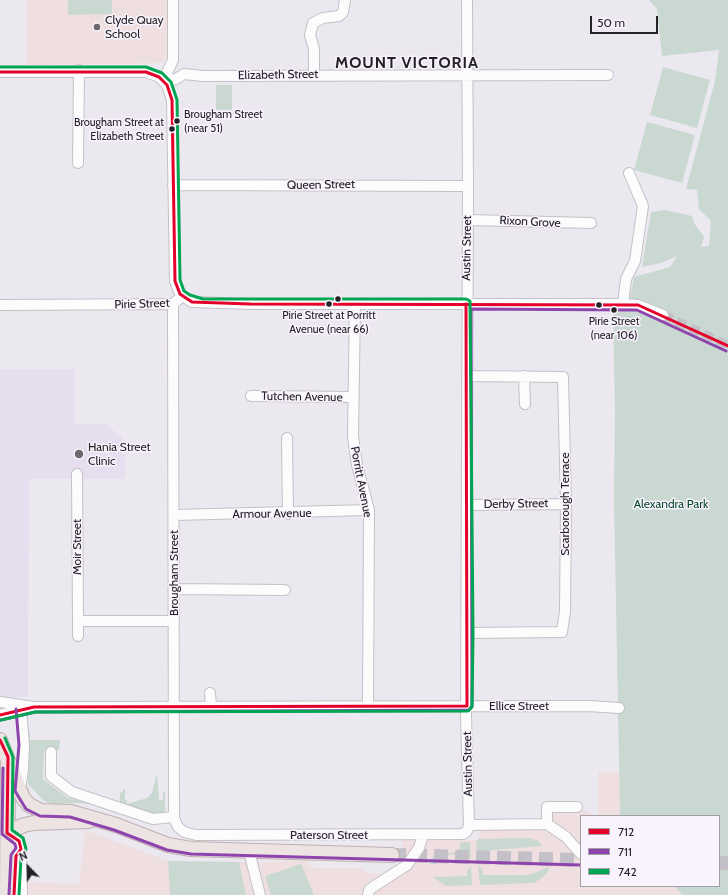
<!DOCTYPE html>
<html>
<head>
<meta charset="utf-8">
<style>
  body { margin:0 }
  #map { position:relative; width:728px; height:895px; overflow:hidden; background:#ece8f0; font-family:Cabin,sans-serif }
  canvas { display:block }
  .legend { position:absolute; left:580px; top:815px; width:140px; height:72px; box-sizing:border-box; background:#f8f3fd; border:1px solid #a39fa7; margin:0; padding:5px 7px; list-style:none; font-size:12px; color:#242127 }
  .legend li { display:flex; align-items:center; gap:8px; height:20px }
  .legend b { width:20px; border:1px solid #a39fa7 }
  .north { position:absolute; left:8px; top:847px; width:40px; height:40px; -webkit-text-stroke:3px #f8f3fd; paint-order:stroke; rotate:337deg; font-size:11px; font-weight:700; line-height:16px; text-align:center; color:#242127 }
  .north::after { content:''; display:block; margin:auto; width:14px; height:18px; background:#242127; clip-path:polygon(50% 0,100% 100%,50% 72%,0 100%) }
  .scale { position:absolute; left:590px; top:16px; width:68px; height:18px; box-sizing:border-box; border:2px solid #242127; border-top:0; padding-left:5px; font-size:12px; line-height:14px; white-space:nowrap; color:#242127; -webkit-text-stroke:3px #f8f3fd; paint-order:stroke }
</style>
</head>
<body>
<div id="map">
<canvas width="728" height="895"></canvas>
<ul class="legend">
<li><b style="height:5px;background:#e4002b"></b>712</li>
<li><b style="height:5px;background:#8e44ad"></b>711</li>
<li><b style="height:5px;background:#00a651"></b>742</li>
</ul>
<div class="north">N</div>
<div class="scale">50 m</div>
</div>
<script>
const ctx = document.querySelector('canvas').getContext('2d');
ctx.lineJoin = 'round';
function paint(path, color) { ctx.fillStyle = color; ctx.fill(path, 'evenodd'); }
const toPath = rows => new Path2D(rows.map(r => 'M' + r).join(''));
function strokePath(path, color, width, dash) { ctx.strokeStyle = color; ctx.lineWidth = width; ctx.lineCap = dash ? 'butt' : 'round'; ctx.setLineDash(dash || []); ctx.stroke(path); }
function drawText(font, color, halo, rows, align = 'center') {
  ctx.font = font + ' Cabin,sans-serif'; ctx.lineWidth = 3; ctx.setLineDash([]); ctx.textBaseline = 'middle'; ctx.strokeStyle = halo; ctx.fillStyle = color; for (const [text, x, y, turn = 0] of rows) {
    ctx.save(); ctx.translate(x, y); ctx.rotate((+turn || 0) * Math.PI / 180); ctx.textAlign = isNaN(turn) ? turn : align; if (halo) ctx.strokeText(text, 0, 0); ctx.fillText(text, 0, 0); ctx.restore();
  }
}
paint(toPath([
  [0,369,75,369,75,424,106,424,122,438,123,454,125,455,125,479,29,479,28,697,0,697]
]), '#e6deee');
paint(toPath([
  [27,0,167,0,168,55,164,61,157,63,27,65],
  [598,772,619,773,620,816,598,816],
  [551,808,579,808,596,816,581,816,581,886,675,886,682,895,28,895,28,882,79,884,85,830,168,861,259,862,308,860,309,865,313,868,361,868,367,873,382,874,402,863,402,840,478,840,480,828,545,828]
]), '#efdfe1');
paint(toPath([
  [68,0,112,0,112,14,68,15],
  [649,0,728,0,728,895,682,895,675,886,719,886,719,816,620,816,614,498,615,408,613,312,628,308,634,277,670,267,677,256,661,263,642,267,651,212,665,210,692,216,694,223,704,237,701,247,709,246,711,221,699,209,697,190,686,189,715,81,719,50,662,56,657,9],
  [663,67,710,80,697,128,650,115],
  [216,85,232,85,232,110,216,110],
  [647,122,695,135,682,183,634,170],
  [28,733,30,733,30,740,60,740,59,750,44,751,43,779,68,798,108,807,81,803,53,804,44,801,28,784],
  [157,773,159,800,163,800,163,792,165,791,165,814,147,814,120,803,120,793,123,792,123,789,125,789,125,800,127,800,127,804,147,798,152,793],
  [530,838,539,841,542,846,482,851,481,856,478,859,476,841,478,839],
  [461,842,470,842,471,859,467,857,466,853,438,856,437,864,429,864,432,862,430,859,432,859,434,855,443,850,448,853,458,852],
  [168,861,239,862,246,895,170,895],
  [301,864,314,895,271,895,265,876],
  [478,866,482,869,483,875,526,875,532,874,548,867,549,870,543,877,534,883,480,885],
  [471,867,472,885,446,886,433,877,434,876,437,877,467,876,467,870]
]), '#cad8d2');
strokePath(toPath([
  [663,315,728,346]
]), '#c4c0c8', 10, [10, 5]);
strokePath(toPath([
  [392,855,581,860],
  [719,863,728,863]
]), '#c4c0c8', 14, [14, 7]);
const minor = toPath([
  [0,72,146,72,159,77,167,85,172,100,175,281,180,294,192,302,250,304,623,304,638,305,663,315],
  [314,75,314,49,310,35,313,23,323,18,339,16,343,12,345,0],
  [163,81,176,79,184,74,203,76,608,75],
  [163,81,173,60,173,0],
  [78,163,79,70],
  [173,185,468,186],
  [468,220,591,223],
  [173,304,174,809,174,818,178,827,184,832,196,835,463,834,467,831,469,825,466,714,468,186,467,0],
  [355,304,353,436,357,465,369,510,368,707],
  [623,304,626,279,635,261,643,206,629,173],
  [0,305,173,304,178,300],
  [468,376,563,377,566,504,565,611,562,632,468,633],
  [524,376,525,404],
  [251,396,353,397],
  [287,438,288,514],
  [77,474,78,621,174,621],
  [467,505,566,504],
  [174,515,369,510],
  [174,589,285,590],
  [78,621,78,636],
  [210,693,211,707],
  [0,702,34,707,66,707,588,706,619,708],
  [0,715,28,708],
  [51,752,51,776,72,792,153,819,174,817],
  [20,790,23,769,24,745,21,709],
  [547,824,547,807,577,807],
  [547,824,566,837,581,854],
  [469,825,547,824],
  [7,833,19,841,21,849,22,895],
  [249,851,260,895],
  [14,895,15,864,16,856,21,849],
  [368,895,369,890,373,887,407,865,419,848,423,835]
]);
const highway = toPath([
  [0,740,23,798,29,805,41,811,71,812,116,825,168,845,191,849,392,855],
  [7,833,24,825,34,823,89,821],
  [7,895,8,765]
]);
strokePath(minor, '#c3c0c6', 12);
strokePath(highway, '#bdb1b2', 16);
strokePath(minor, '#fcfcfd', 10);
strokePath(highway, '#ede3e2', 14);
strokePath(toPath([
  [0,72,146,72,159,77,167,85,172,100,175,281,180,294,192,302,250,304,638,305,728,346],
  [0,715,34,707,467,706,466,304],
  [0,740,8,757,7,833,19,841,21,849,16,856,14,895]
]), '#e4002b', 3);
strokePath(toPath([
  [16,709,19,745,15,791,26,809,40,816,70,817,114,830,167,850,191,854,581,865],
  [1,720,35,712,469,710,472,706,471,309,637,310,726,351],
  [3,768,2,834,15,844,16,848,11,855,9,895]
]), '#8e44ad', 3);
strokePath(toPath([
  [0,67,146,67,162,73,171,82,177,100,180,280,184,291,190,295,203,299,466,299,470,301,473,633,472,707,468,711,35,712,1,720],
  [5,738,13,757,12,830,23,838,26,849,21,858,19,895]
]), '#00a651', 3);
for (const [x, y, r, color] of [
  [97,27,4,"#6a676d"],
  [177,121,3.5,"#242127"],
  [172,129,3.5,"#242127"],
  [338,299,3.5,"#242127"],
  [329,304,3.5,"#242127"],
  [599,305,3.5,"#242127"],
  [614,310,3.5,"#242127"],
  [79,454,5,"#6a676d"]
]) { const dot = new Path2D(); dot.arc(x, y, r, 0, 2 * Math.PI); ctx.fillStyle = color; ctx.fill(dot); strokePath(dot, '#f8f3fd', 1.5); }
drawText('11px', '#242127', '#f8f3fd', [
  ["Brougham Street",184,115,"left"],
  ["(near 51)",184,129,"left"],
  ["Brougham Street at",164,123,"right"],
  ["Elizabeth Street",164,137,"right"],
  ["Pirie Street at Porritt",329,316],
  ["Avenue (near 66)",329,330],
  ["Pirie Street",614,322],
  ["(near 106)",614,336]
]);
drawText('12px', '#242127', '#f8f3fd', [
  ["Clyde Quay",105,20],
  ["School",105,34],
  ["Hania Street",88,447],
  ["Clinic",88,461]
], 'left');
drawText('12px', '#242127', '#f8f3fd', [
  ["Elizabeth Street",278,75,-1],
  ["Queen Street",321,185,-1],
  ["Rixon Grove",530,222,3],
  ["Austin Street",467,248,-89],
  ["Pirie Street",142,304,-2],
  ["Tutchen Avenue",302,397,1],
  ["Porritt Avenue",361,482,79],
  ["Derby Street",516,504,-1],
  ["Scarborough Terrace",565,504,-90],
  ["Armour Avenue",272,514,-1],
  ["Moir Street",77,547,-90],
  ["Brougham Street",174,573,-90],
  ["Ellice Street",519,706],
  ["Austin Street",468,764,-91],
  ["Paterson Street",329,835]
]);
drawText('12px', '#0a4a30', '#f8f3fd', [
  ["Alexandra Park",671,504]
]);
ctx.letterSpacing = '1px';
drawText('bold 16px', '#242127', '#f8f3fd', [
  ["MOUNT VICTORIA",407,63]
]);
ctx.letterSpacing = '0px';
</script>
</body>
</html>
